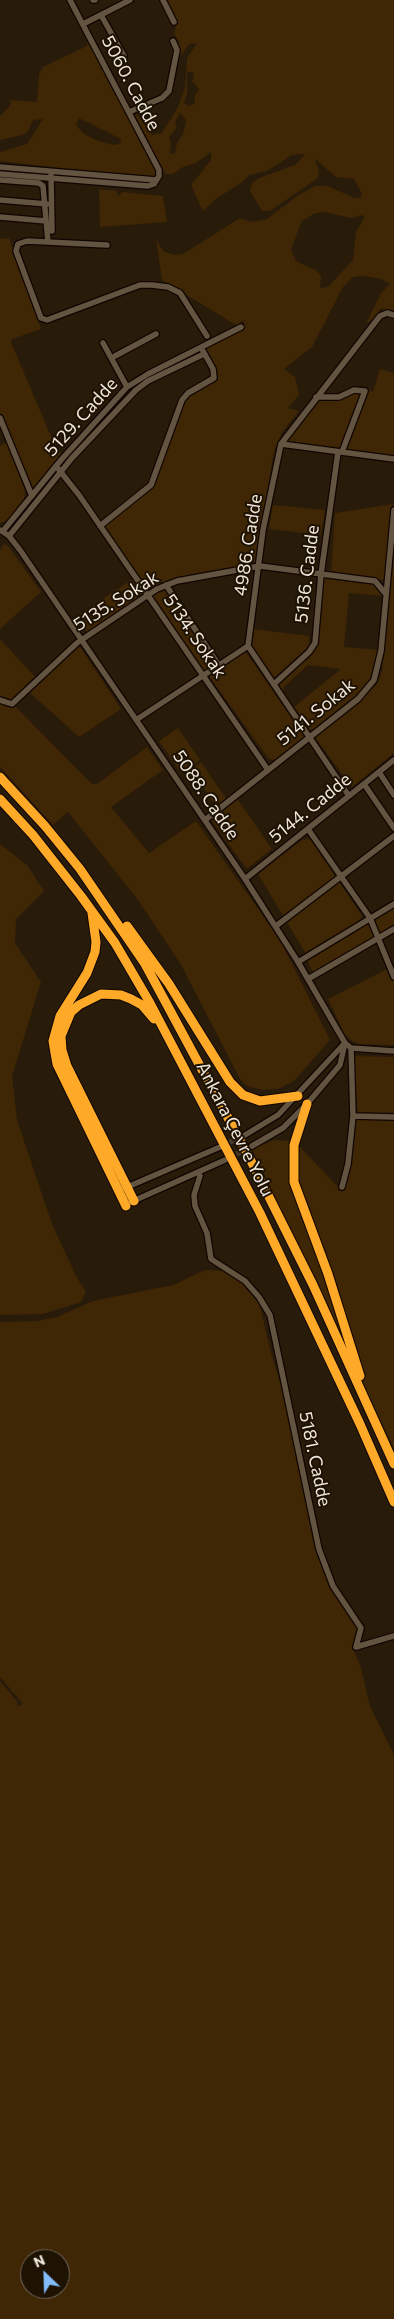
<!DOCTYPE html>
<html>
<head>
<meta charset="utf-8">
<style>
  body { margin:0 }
  #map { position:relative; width:394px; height:2319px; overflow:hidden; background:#281b0a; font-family:Commissioner,sans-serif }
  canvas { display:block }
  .north { position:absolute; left:20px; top:2249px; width:50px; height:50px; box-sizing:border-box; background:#1e1203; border:1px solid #72675a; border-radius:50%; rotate:336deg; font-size:14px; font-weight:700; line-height:20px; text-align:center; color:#f0e7dc }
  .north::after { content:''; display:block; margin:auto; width:18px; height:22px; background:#82bcfa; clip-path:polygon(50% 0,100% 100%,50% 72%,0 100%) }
</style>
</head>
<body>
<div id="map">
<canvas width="394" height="2319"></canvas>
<div class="north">N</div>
</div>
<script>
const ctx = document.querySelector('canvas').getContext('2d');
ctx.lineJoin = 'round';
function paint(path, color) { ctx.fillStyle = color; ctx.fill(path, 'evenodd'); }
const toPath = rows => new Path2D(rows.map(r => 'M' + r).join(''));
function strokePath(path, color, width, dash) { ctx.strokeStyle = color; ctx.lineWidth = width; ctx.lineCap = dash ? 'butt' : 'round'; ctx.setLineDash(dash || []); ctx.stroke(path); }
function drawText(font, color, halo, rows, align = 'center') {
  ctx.font = font + ' Commissioner,sans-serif'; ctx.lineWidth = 4; ctx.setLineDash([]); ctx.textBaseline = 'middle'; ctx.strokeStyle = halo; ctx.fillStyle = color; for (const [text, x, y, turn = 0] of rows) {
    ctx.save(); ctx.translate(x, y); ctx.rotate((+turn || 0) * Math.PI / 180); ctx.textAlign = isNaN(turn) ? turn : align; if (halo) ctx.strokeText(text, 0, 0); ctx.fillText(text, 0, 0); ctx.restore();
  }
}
paint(toPath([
  [166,0,394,0,394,311,379,309,378,316,366,324,381,293,390,284,381,279,363,276,353,277,343,287,312,347,284,369,295,377,299,395,288,408,299,411,282,432,274,451,256,559,251,565,166,583,148,590,103,527,155,483,181,403,189,393,204,388,216,381,218,375,206,349,237,333,244,326,244,320,236,325,162,280,156,239,163,251,174,255,183,254,240,218,251,222,267,219,297,196,315,186,327,186,355,198,360,198,362,194,354,179,336,177,315,159,319,172,318,178,270,211,262,211,250,191,252,183,259,178,295,165,305,154,292,155,267,171,249,175,241,183,217,198,203,211,191,185,211,160,211,152,196,163,183,167,173,174,165,174,135,116,136,113,152,135,162,133,177,109,185,88,187,58,197,43,189,44,181,56,179,42,174,33,177,23,175,16],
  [187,71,194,73,192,82,195,83,199,90,195,95,195,103,189,106,184,103,187,94],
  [180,113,186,120,183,134,177,143,175,153,172,154,170,153,171,142,169,137,177,127,175,122],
  [325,212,351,218,363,215,364,218,356,232,353,260,328,287,320,288,321,276,317,271,296,261,291,249,302,221,315,213],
  [88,42,148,155,156,172,154,176,138,177,0,161,0,152,27,144,43,119,33,120,28,132,22,135,0,140,0,116,9,107,11,102,9,100,37,102,39,74,43,67,87,46],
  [79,118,121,139,121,143,115,145,101,142,84,134,76,125],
  [99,189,117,191,117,196,123,192,163,196,167,222,100,227],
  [9,238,41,329,12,339,11,342,58,453,62,453,32,489,27,485,0,413,0,239],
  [380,369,394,373,394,457,346,451,368,390,373,392],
  [356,392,364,393,341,450,285,442,317,399],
  [7,442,25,491,24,500,7,521,0,523,0,446],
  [393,504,384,580,331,573,335,513],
  [273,505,325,510,321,535,269,529],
  [394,541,394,753,352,787,316,739,317,734,377,684,382,671],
  [4,544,9,547,41,592,0,629,0,551],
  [134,578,143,591,143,596,88,633,76,617],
  [323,578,376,584,382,592,383,596,349,593,344,647,378,650,375,668,370,682,362,692,313,729,309,729,294,707,341,669,308,665,284,687,283,693,278,685,316,648],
  [165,588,216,663,203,672,152,596],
  [254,629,309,636,309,644,307,648,274,678,254,651,252,646],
  [0,639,35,677,10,701,0,697],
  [77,647,80,647,121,709,79,737,29,692],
  [245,651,305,737,275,760,269,759,209,676],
  [0,703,7,707,14,705,92,784,97,784,147,747,163,770,111,807,149,853,196,821,280,940,330,1040,294,1081,278,1089,262,1090,247,1086,240,1079,180,963,138,900,68,812,53,825,0,767],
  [178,728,200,760,181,773,159,741],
  [201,762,227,800,216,807,192,769],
  [236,797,272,849,249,867,246,868,212,821,214,814],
  [310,839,362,916,360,921,306,954,258,874,302,840],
  [0,844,27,865,44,891,16,919,15,943,41,982,12,1076,17,1120,52,1224,77,1278,86,1291,81,1302,43,1314,0,1315],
  [394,906,394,926,379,935,374,924,376,917],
  [365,923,370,925,375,936,374,939,314,974,307,960,309,957],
  [389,968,394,979,394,1045,359,1044,352,1041,345,1035,328,999],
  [354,1056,394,1057,394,1449,252,1149,274,1140,289,1141,300,1147,341,1190,345,1185,358,1112,353,1073,352,1058],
  [205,1270,224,1271,233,1275,253,1293,260,1306,271,1353,286,1401,320,1556,355,1622,358,1632,354,1651,361,1668,370,1706,394,1755,394,2319,0,2319,0,1681,17,1701,17,1706,23,1704,0,1677,0,1322,37,1321,57,1317,93,1301,173,1285],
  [30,2259,60,2259,60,2289,30,2289]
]), '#3f2604');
strokePath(toPath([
  [222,1146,241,1137],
  [229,1158,252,1146]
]), '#463a2a', 5.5, [5.5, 3]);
const minor = toPath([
  [93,0,95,0],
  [163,0,174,22],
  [101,15,124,56],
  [83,24,130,0],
  [129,112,162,98,169,91,177,50,173,41],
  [0,167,156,180],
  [0,174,148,186,154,184,159,176,159,170,70,0],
  [51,175,52,231],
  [0,180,39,183,43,186,48,242],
  [0,200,47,204],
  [0,217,46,221],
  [107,245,27,241,18,244,16,251,41,318,47,320,140,285,152,285,168,287,180,293,207,336],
  [103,343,127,387],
  [115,356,156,334],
  [316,397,339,397,354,390,365,391,342,452],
  [0,418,32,496],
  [281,444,394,459],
  [56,466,79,495,268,770],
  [100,526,151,485,182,400,188,393,214,378,213,369,203,351],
  [0,530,9,536,20,550,245,879,298,962,345,1043,351,1048,394,1051],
  [3,531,61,460,127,387,148,374,241,327],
  [9,536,72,458,136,390,148,381,204,354],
  [166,585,218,664],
  [274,684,309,652,315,643,321,574,338,452],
  [0,700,12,704,77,643,157,589,177,581,260,566,375,581,385,593],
  [136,720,248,646],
  [379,772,394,795],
  [364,784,394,828],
  [349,796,248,646,263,530,281,444,380,316,387,313,394,315],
  [205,820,358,699,374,680,381,651,394,510],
  [308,829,370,918,394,977],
  [245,879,394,760],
  [276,926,394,836],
  [298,962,394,904],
  [308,979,394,929],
  [353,1116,394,1117],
  [245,1135,278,1115,343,1045],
  [252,1146,283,1128,307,1104,340,1065,345,1043],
  [198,1172,200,1176,194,1195,195,1206,207,1233,211,1259,245,1281,259,1297,270,1315,319,1549,333,1586,361,1628,356,1647,394,1636],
  [342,1187,348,1164,353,1116,351,1048],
  [125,1188,220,1147],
  [131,1202,225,1160]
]);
const highway = toPath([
  [0,777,45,826,80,869,145,964,248,1155,313,1285,394,1464],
  [0,799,33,835,81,896,115,943,150,1003,260,1213,360,1424,394,1502],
  [92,913,96,942,95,952,87,973,60,1016,53,1041,55,1053,57,1064,126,1206],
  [127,926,169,984,230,1082,243,1095,260,1101,298,1096],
  [307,1104,294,1145,294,1182,328,1274,360,1376],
  [134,1201,67,1066,62,1050,61,1036,71,1012,79,1005,101,994,121,995,131,999,142,1005,154,1019]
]);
strokePath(minor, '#100500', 8);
strokePath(highway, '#100500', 11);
strokePath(minor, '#635442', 5.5);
strokePath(highway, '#fea927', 9);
drawText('18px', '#f0e7dc', '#1e1203', [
  ["5060. Cadde",131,83,62],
  ["5129. Cadde",81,417,-48],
  ["4986. Cadde",248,545,-81],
  ["5136. Cadde",307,574,-83],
  ["5135. Sokak",116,601,-32],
  ["5134. Sokak",195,636,56],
  ["5141. Sokak",316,712,-39],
  ["5088. Cadde",206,795,56],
  ["5144. Cadde",310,808,-39],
  ["Ankara Çevre Yolu",235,1129,63],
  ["5181. Cadde",315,1459,78]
]);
</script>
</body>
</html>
